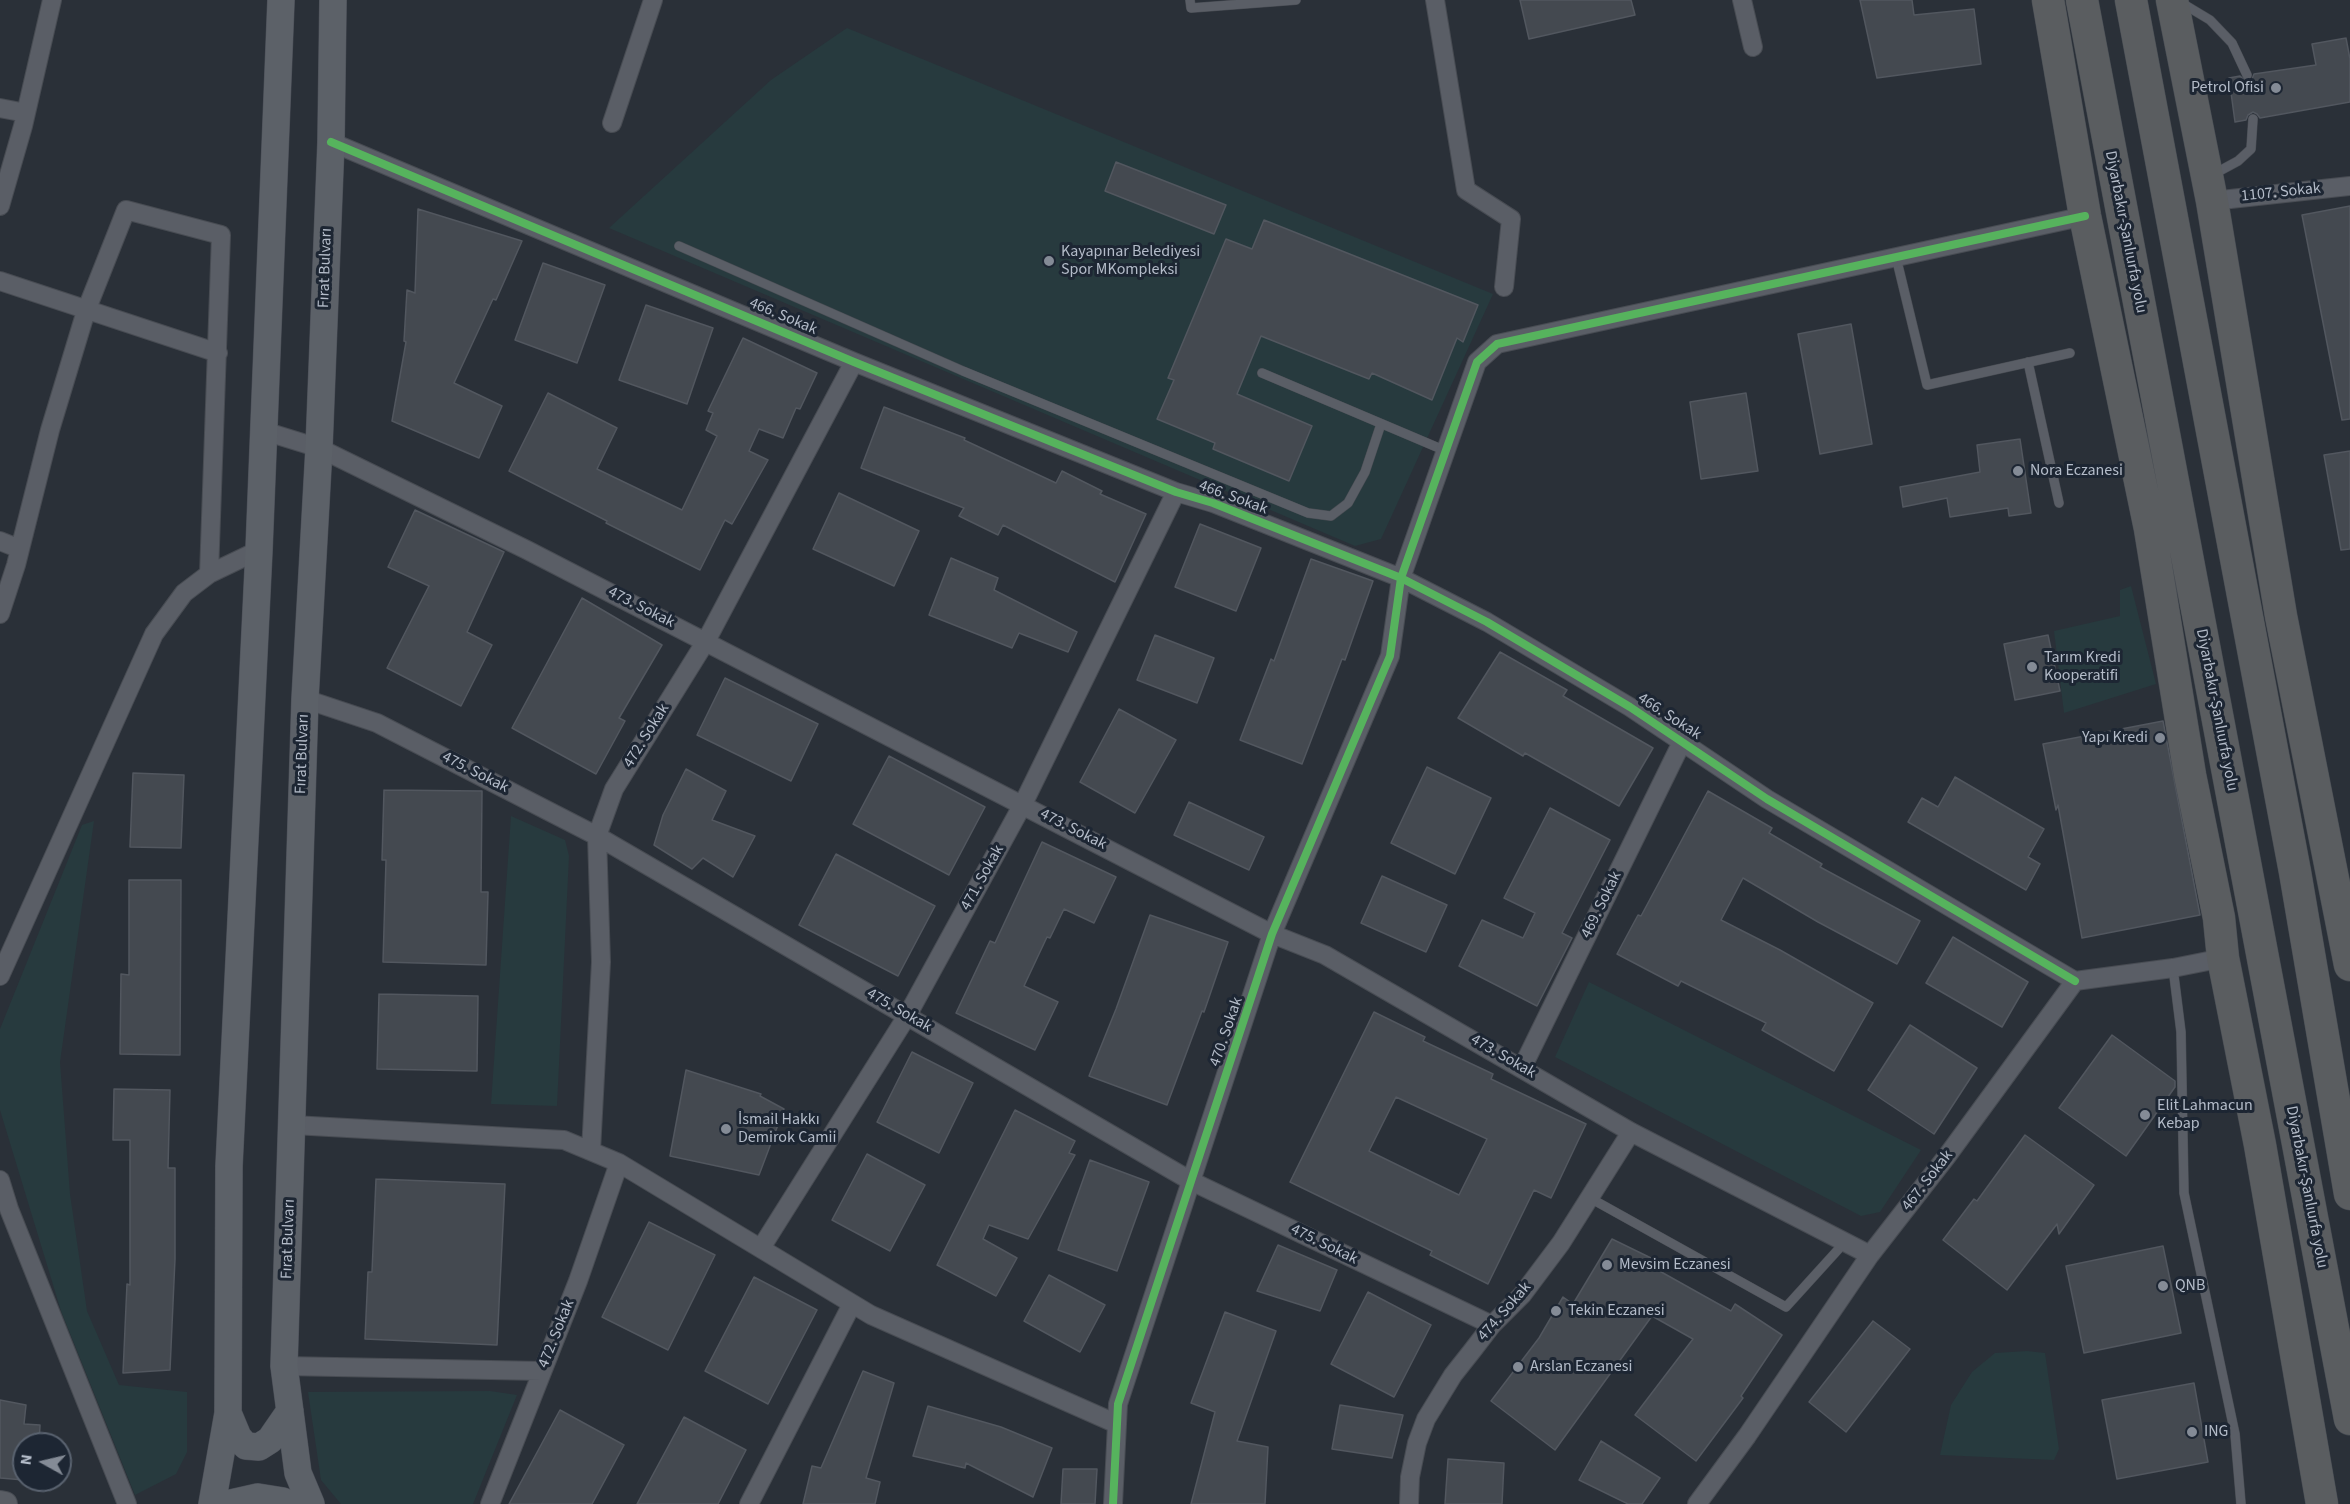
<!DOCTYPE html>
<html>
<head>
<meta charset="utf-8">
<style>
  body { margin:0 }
  #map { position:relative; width:2350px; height:1504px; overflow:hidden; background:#2a3038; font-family:"Source Sans 3",sans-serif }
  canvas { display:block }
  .north { position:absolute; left:12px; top:1432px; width:60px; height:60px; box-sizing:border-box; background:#1d2633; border:2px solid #59626f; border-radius:50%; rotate:278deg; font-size:16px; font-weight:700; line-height:24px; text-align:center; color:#b4bcc9 }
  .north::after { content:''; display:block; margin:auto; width:21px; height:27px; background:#848b96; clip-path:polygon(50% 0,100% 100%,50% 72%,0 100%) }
</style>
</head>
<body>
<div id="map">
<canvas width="2350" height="1504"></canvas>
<div class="north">N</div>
</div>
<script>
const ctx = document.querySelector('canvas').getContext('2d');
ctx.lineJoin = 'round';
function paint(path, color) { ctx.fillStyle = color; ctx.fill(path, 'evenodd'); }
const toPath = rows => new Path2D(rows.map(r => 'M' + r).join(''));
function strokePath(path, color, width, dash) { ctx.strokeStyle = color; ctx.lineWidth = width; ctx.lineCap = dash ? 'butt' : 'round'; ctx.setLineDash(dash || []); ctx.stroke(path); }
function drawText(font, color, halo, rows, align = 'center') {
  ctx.font = font + ' "Source Sans 3",sans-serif'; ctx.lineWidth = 6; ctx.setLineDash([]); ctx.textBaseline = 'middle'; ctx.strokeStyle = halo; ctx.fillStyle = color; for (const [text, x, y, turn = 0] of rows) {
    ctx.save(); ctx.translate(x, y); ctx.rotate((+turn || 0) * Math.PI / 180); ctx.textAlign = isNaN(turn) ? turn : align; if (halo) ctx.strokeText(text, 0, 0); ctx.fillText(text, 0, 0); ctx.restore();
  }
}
paint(toPath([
  [847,28,1493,294,1381,539,1355,546,609,228,771,80],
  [2131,586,2156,684,2064,713,2054,631,2120,616,2120,590],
  [511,816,565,840,569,856,557,1106,491,1104],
  [94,821,60,1062,70,1194,87,1311,119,1385,187,1392,187,1452,176,1474,135,1495,61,1311,0,1110,0,1029,82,825],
  [1589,982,1921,1150,1880,1212,1861,1216,1555,1057],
  [2027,1351,2045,1353,2059,1449,2054,1460,1940,1455,1951,1405,1972,1372,1995,1353],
  [490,1391,517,1395,473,1504,341,1504,321,1480,308,1392]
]), '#273a3e');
const building = toPath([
  [1520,0,1631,0,1635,15,1529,39,1520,0],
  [1860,0,1912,0,1914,15,1974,9,1981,64,1877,78,1860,0],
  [2346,38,2350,59,2350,102,2260,118,2257,114,2253,112,2248,115,2246,120,2235,122,2229,78,2240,76,2247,82,2252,79,2254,74,2316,65,2312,44,2346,38],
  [1116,162,1226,205,1214,234,1105,191,1116,162],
  [2350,206,2350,419,2342,420,2302,215,2350,206],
  [418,209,522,241,496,300,493,299,454,383,502,406,479,458,392,421,406,342,404,341,407,290,415,293,418,209],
  [1264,220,1478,305,1463,342,1457,338,1432,400,1372,373,1369,379,1261,336,1237,394,1312,426,1289,481,1213,449,1215,443,1157,419,1174,380,1168,378,1226,239,1252,249,1264,220],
  [543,263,605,285,577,363,515,340,543,263],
  [646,305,713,328,687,404,619,380,646,305],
  [1851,324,1872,444,1820,454,1798,334,1851,324],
  [743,338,817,373,800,409,796,408,783,438,759,429,749,451,768,460,732,524,725,520,700,570,606,523,607,521,509,471,548,393,617,428,597,469,682,510,717,436,706,430,713,413,708,411,743,338],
  [1746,393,1758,471,1701,479,1690,402,1746,393],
  [884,407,965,438,964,440,1056,483,1062,471,1102,491,1100,494,1146,514,1115,582,1003,525,998,535,959,516,964,508,861,468,884,407],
  [2020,439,2031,513,2009,516,2008,508,1950,517,1947,498,1903,507,1900,487,1980,472,1977,445,2020,439],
  [2350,451,2350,549,2341,550,2324,455,2350,451],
  [839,493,919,531,894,586,813,549,839,493],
  [415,510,504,552,467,632,492,645,461,706,387,668,429,586,388,567,415,510],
  [1200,524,1261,548,1236,611,1175,587,1200,524],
  [951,558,998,578,994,590,1077,632,1068,652,1019,633,1012,648,929,615,951,558],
  [1311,559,1373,581,1345,660,1342,659,1302,764,1240,740,1271,659,1274,661,1311,559],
  [582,598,662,645,619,718,625,721,596,774,512,728,582,598],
  [1155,635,1214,658,1197,703,1137,680,1155,635],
  [2048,635,2060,691,2015,700,2004,644,2048,635],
  [1500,652,1567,690,1563,696,1653,748,1619,806,1525,753,1523,756,1458,718,1500,652],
  [725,678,818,724,791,781,697,735,725,678],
  [1119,709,1176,740,1135,813,1080,782,1119,709],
  [2163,721,2200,915,2082,938,2058,805,2056,810,2043,744,2163,721],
  [889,756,985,807,949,875,853,824,889,756],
  [1427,767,1491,798,1455,874,1391,843,1427,767],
  [686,769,726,791,712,820,755,836,733,877,703,858,692,869,654,845,663,815,686,769],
  [133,773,184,775,181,848,130,847,133,773],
  [1955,777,2044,829,2028,857,2040,864,2026,890,1908,822,1922,798,1938,807,1955,777],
  [384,790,482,791,481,892,488,892,486,965,383,962,386,860,382,860,384,790],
  [1708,791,1772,828,1769,833,1822,864,1820,867,1920,921,1897,964,1818,922,1743,878,1721,920,1780,950,1873,1003,1834,1071,1762,1030,1766,1023,1681,981,1678,986,1617,954,1638,915,1641,916,1708,791],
  [1189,802,1264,837,1249,870,1174,835,1189,802],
  [1550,808,1610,840,1562,933,1572,938,1537,1006,1459,966,1482,920,1523,938,1535,913,1504,898,1550,808],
  [1042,842,1116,877,1094,923,1064,909,1050,938,1047,937,1024,986,1058,1002,1035,1050,956,1013,990,941,995,943,1042,842],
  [836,854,935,906,898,976,799,925,836,854],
  [1382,876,1447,905,1426,952,1361,923,1382,876],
  [129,880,181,880,180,1055,120,1054,121,974,129,975,129,880],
  [1150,915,1228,942,1204,1012,1202,1011,1167,1105,1089,1076,1116,1009,1150,915],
  [1953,937,2028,982,2002,1027,1926,983,1953,937],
  [379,994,478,996,477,1071,377,1069,379,994],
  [1374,1012,1425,1037,1423,1041,1493,1074,1491,1079,1586,1124,1551,1198,1534,1190,1488,1284,1430,1255,1432,1251,1290,1182,1374,1012],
  [1396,1097,1487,1139,1459,1195,1369,1151,1396,1097],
  [1910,1025,1977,1068,1934,1134,1868,1090,1910,1025],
  [2112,1035,2175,1081,2175,1087,2126,1156,2059,1108,2112,1035],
  [912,1052,973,1083,939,1153,877,1122,912,1052],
  [686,1070,761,1094,760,1096,784,1109,759,1175,670,1156,686,1070],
  [114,1089,170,1090,168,1168,175,1168,175,1259,170,1370,123,1373,127,1284,130,1285,130,1140,113,1140,114,1089],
  [1015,1110,1075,1141,1069,1153,1075,1155,1028,1239,989,1225,983,1239,1017,1258,996,1296,937,1265,1015,1110],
  [2025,1135,2094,1185,2059,1234,2057,1224,2007,1290,1943,1240,1974,1199,1977,1201,2025,1135],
  [867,1154,925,1185,890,1251,832,1220,867,1154],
  [1090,1160,1149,1182,1117,1271,1058,1250,1090,1160],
  [376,1179,505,1184,497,1345,365,1339,368,1272,372,1272,376,1179],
  [649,1222,715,1255,668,1350,602,1317,649,1222],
  [1612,1239,1651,1258,1647,1264,1731,1311,1735,1304,1782,1335,1741,1396,1743,1398,1696,1461,1635,1415,1693,1339,1652,1316,1555,1450,1491,1401,1539,1338,1563,1297,1573,1304,1612,1239],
  [1278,1245,1337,1270,1320,1311,1257,1291,1278,1245],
  [2163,1246,2181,1333,2084,1353,2066,1266,2163,1246],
  [1049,1275,1105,1305,1080,1352,1024,1321,1049,1275],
  [754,1277,817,1310,768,1404,705,1371,754,1277],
  [1368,1292,1431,1325,1394,1397,1331,1364,1368,1292],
  [1225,1312,1276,1331,1237,1441,1268,1447,1265,1504,1191,1504,1215,1412,1191,1403,1225,1312],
  [1873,1321,1910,1349,1846,1432,1809,1402,1873,1321],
  [863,1371,894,1383,866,1478,880,1482,875,1504,803,1504,812,1466,821,1468,863,1371],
  [2194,1383,2208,1462,2117,1479,2102,1400,2194,1383],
  [0,1400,26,1405,24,1424,40,1425,39,1444,24,1444,24,1480,0,1478,0,1400],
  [1340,1405,1403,1415,1392,1458,1332,1449,1340,1405],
  [928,1406,1001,1427,1052,1448,1033,1497,966,1463,965,1468,913,1456,928,1406],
  [560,1410,624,1445,592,1504,509,1504,560,1410],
  [684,1417,746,1450,718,1504,637,1504,684,1417],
  [1601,1441,1660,1478,1642,1504,1628,1504,1579,1480,1601,1441],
  [1448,1459,1504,1463,1502,1504,1445,1504,1448,1459],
  [1063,1469,1097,1469,1095,1504,1061,1504,1063,1469]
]);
paint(building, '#444950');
strokePath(building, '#52575f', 1.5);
const lane = toPath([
  [1190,0,1191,8,1296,0],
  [2180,2,2210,20,2232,43,2247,75],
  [2212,175,2238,161,2251,149,2253,119],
  [679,246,963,371,1308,513,1331,516,1348,503,1365,472,1381,424],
  [1896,257,1927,385,2070,353],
  [2028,362,2059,503],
  [1262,373,1446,451],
  [2173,968,2181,1032,2184,1193,2235,1434,2241,1504],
  [1590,1198,1786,1307,1845,1242]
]);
const street = toPath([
  [1435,0,1466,190,1511,219,1504,287],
  [1742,0,1753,47],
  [0,108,26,113],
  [612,123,653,0],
  [331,142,854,362,1176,492,1213,503,1401,578,1487,622,1630,707,1767,799,2075,981],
  [2212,201,2350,186],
  [0,206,23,126,52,0],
  [0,281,218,353],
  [264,431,319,448,527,550,1272,934,1325,955,1631,1132,1870,1255],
  [0,541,20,549],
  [0,614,16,565,50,430,86,311,126,210,221,235,209,574],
  [305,699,377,723,597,836,1191,1181,1492,1325],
  [0,976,154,634,184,593,209,574,259,550],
  [1522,1068,1682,742],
  [293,1125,564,1140,619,1163,871,1315,1117,1424],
  [591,1151,601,962,597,836,614,789,706,641,854,362],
  [0,1180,9,1209,127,1504],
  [761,1248,907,1016,1023,804,1176,492],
  [284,1366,542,1371],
  [490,1504,578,1281,619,1163],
  [749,1504,852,1304],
  [1113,1504,1118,1404,1272,934,1390,656,1401,578,1477,362,1497,344,2085,216],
  [1409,1504,1410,1477,1417,1443,1426,1419,1453,1375,1472,1351,1492,1325,1522,1295,1561,1243,1631,1132],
  [1697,1504,1747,1436,1870,1255,1947,1156,2075,981,2173,968,2223,958]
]);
const secondary = toPath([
  [0,1503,5,1504]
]);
const primary = toPath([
  [228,1413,238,1437,246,1446,259,1447,270,1440,290,1411],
  [212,1504,228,1413,229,1166,259,550,281,0],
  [227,1504,258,1497,283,1501,288,1504],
  [311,1504,298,1473,284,1366,305,699,319,448,331,142,333,0]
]);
const highway = toPath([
  [2048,0,2085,216,2150,529,2190,775,2219,918,2223,958,2260,1145,2322,1504],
  [2082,0,2350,1419],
  [2131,0,2295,872,2350,1194],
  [2172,0,2212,201,2281,616,2350,965]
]);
strokePath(lane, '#484c53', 10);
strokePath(street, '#484c53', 20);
strokePath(secondary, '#484c53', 26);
strokePath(primary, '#484c55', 28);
strokePath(highway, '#474c53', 33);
strokePath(lane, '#5a5e66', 9);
strokePath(street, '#5a5e66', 18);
strokePath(secondary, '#595d64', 24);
strokePath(primary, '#5c6168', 27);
strokePath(highway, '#5a5d60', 32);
strokePath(toPath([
  [331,142,854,362,1176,492,1213,503,1401,578,1487,622,1630,707,1767,799,2075,981],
  [1113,1504,1118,1404,1272,934,1390,656,1401,578,1477,362,1497,344,2085,216]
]), '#56b35d', 8);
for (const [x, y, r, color] of [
  [2276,88,6,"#848b96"],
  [1049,261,6,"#848b96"],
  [2018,471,6,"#848b96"],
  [2032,667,6,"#848b96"],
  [2160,738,6,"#848b96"],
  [2145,1115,6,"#848b96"],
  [726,1129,6,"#848b96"],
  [1607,1265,6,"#848b96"],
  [2163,1286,6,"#848b96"],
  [1556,1311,6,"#848b96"],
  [1518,1367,6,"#848b96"],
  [2192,1432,6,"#848b96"]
]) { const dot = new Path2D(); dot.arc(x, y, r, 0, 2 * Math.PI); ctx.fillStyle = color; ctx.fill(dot); strokePath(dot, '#1d2633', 2); }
drawText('16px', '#b4bcc9', '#1d2633', [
  ["Petrol Ofisi",2264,88,"right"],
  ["Kayapınar Belediyesi",1061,252],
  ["Spor MKompleksi",1061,270],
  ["Nora Eczanesi",2030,471],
  ["Tarım Kredi",2044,658],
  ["Kooperatifi",2044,676],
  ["Yapı Kredi",2148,738,"right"],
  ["Elit Lahmacun",2157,1106],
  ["Kebap",2157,1124],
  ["İsmail Hakkı",738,1120],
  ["Demirok Camii",738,1138],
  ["Mevsim Eczanesi",1619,1265],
  ["QNB",2175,1286],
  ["Tekin Eczanesi",1568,1311],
  ["Arslan Eczanesi",1530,1367],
  ["ING",2204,1432]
], 'left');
drawText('16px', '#b4bcc9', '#1d2633', [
  ["1107. Sokak",2281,193,-6],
  ["Diyarbakır-Şanlıurfa yolu",2125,232,79],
  ["Fırat Bulvarı",326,268,-88],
  ["466. Sokak",783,317,23],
  ["466. Sokak",1233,498,20],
  ["473. Sokak",641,608,27],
  ["Diyarbakır-Şanlıurfa yolu",2216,710,79],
  ["466. Sokak",1669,717,33],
  ["472. Sokak",647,736,-58],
  ["Fırat Bulvarı",303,754,-88],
  ["475. Sokak",475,773,27],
  ["473. Sokak",1073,830,27],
  ["471. Sokak",983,878,-61],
  ["469. Sokak",1602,905,-64],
  ["475. Sokak",899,1011,30],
  ["470. Sokak",1227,1032,-71],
  ["473. Sokak",1503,1057,30],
  ["467. Sokak",1928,1181,-52],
  ["Diyarbakır-Şanlıurfa yolu",2306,1187,79],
  ["Fırat Bulvarı",289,1239,-88],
  ["475. Sokak",1324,1245,26],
  ["474. Sokak",1505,1312,-49],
  ["472. Sokak",557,1334,-68]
]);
</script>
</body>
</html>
